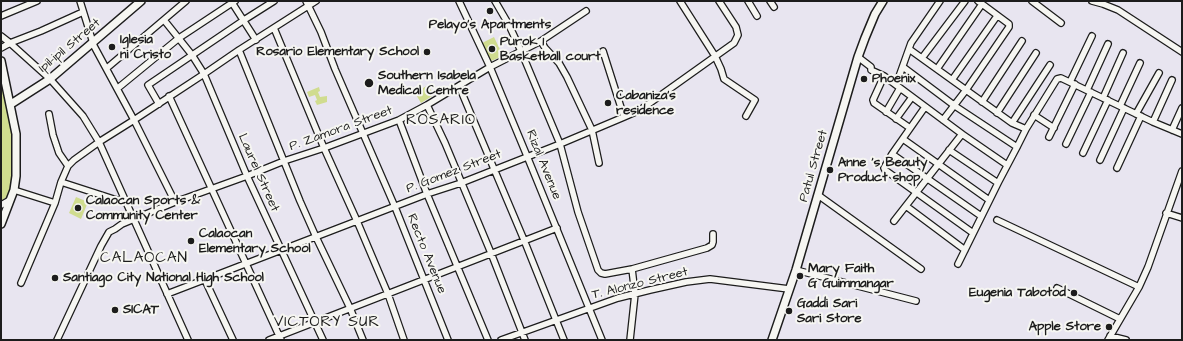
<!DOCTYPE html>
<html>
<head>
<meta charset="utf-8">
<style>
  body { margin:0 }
  #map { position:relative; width:1183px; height:341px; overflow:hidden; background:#e8e5f0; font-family:"Architects Daughter",sans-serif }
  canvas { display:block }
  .frame { position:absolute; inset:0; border:2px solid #1c1c1c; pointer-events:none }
</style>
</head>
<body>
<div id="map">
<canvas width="1183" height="341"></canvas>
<div class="frame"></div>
</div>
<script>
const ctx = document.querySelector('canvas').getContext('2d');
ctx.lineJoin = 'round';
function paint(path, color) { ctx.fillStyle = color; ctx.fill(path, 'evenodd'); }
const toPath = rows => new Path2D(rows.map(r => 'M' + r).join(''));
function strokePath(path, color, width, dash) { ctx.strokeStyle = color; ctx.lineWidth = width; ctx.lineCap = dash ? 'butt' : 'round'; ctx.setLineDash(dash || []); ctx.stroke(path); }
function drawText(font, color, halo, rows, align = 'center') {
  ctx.font = font + ' "Architects Daughter",sans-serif'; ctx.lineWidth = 4; ctx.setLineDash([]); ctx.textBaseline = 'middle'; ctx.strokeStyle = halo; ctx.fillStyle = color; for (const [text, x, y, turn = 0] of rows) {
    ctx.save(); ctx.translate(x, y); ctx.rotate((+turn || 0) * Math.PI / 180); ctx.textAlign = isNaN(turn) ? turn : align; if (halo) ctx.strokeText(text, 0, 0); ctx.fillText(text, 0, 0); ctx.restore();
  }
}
paint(toPath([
  [494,37,503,56,491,61,482,43],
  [1,76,12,128,13,143,13,173,11,185,8,196,1,201],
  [428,85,434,95,421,103,415,93],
  [319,87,320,91,318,92,320,97,327,96,327,102,317,105,315,101,317,100,315,95,309,97,307,92],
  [76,197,88,202,81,219,69,213]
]), '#d0dc8f');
const minor = toPath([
  [80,1,94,46,134,120,175,202],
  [231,1,256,40],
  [306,1,321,32,335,69,395,207,448,340],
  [459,1,490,67,527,156,602,340],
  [495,1,509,25,521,51,560,144,578,212,598,270,601,273,605,274,632,269,707,248,712,245,713,242,713,234],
  [680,1,715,56,721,69,724,79,755,100,746,116],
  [748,1,757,16],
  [770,1,774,7],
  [1032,1,1061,23],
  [1092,1,1103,4,1118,10,1182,52],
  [1,16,37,1],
  [164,20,192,55,204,74,247,176,323,340],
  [274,28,324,148,357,221,388,294,404,340],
  [1,36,10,43,50,79,83,116,99,142,188,340],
  [541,41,545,48,559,63,567,77,592,130,599,163],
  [1,48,10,43,41,31,83,12],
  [909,49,1012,123,1026,129],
  [239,50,300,201,316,237,350,308,363,340],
  [603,51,624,117],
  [858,57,871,67,871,70,873,71,884,76,962,134,1007,165],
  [922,58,965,1],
  [903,67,955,106,1017,147],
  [107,68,186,1],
  [937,69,982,4],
  [884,76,873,100,874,103,910,128],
  [952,80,997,16],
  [1070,82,1092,36],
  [896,85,911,43,940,1],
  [459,86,524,240,564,340],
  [118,88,179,38,235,1],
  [1087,90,1108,44],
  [169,96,281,340],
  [1103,98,1123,53],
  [982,102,1022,41],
  [159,104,148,85,244,20,274,1],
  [427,105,445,143,491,253,525,340],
  [1120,106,1140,63],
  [925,107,892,154,884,168,885,170,973,233],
  [886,112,900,88],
  [997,113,1036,53],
  [49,114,53,135,59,153,68,166],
  [1136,114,1159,73],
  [1034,115,1054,128],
  [896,119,912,97],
  [399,120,427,194,488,340],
  [943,120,966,90,1009,27,1009,24,978,1],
  [1153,122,1172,80],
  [1012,123,1050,65],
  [1172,130,1182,108],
  [1049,137,1075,84],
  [903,139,989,200],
  [1066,144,1091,92],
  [949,150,998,183],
  [1083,153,1108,100],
  [892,154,981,216],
  [1100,160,1124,108],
  [1117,168,1141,116],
  [61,182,126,203],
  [14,190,55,203],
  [818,195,921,269],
  [1,205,10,200],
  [906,206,965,250],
  [1166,213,1182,218],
  [997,220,1139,287],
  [894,221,962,134],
  [958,264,998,183,1017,147,1026,129,1057,79,1061,78,1153,122,1182,134],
  [796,270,916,301],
  [205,280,233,340],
  [21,283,55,203,61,182,68,166,74,160,99,142,134,120,204,74,239,50,316,1],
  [1057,288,1120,319],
  [167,294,427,194,461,183,560,144,624,117,640,110,734,43,738,35,736,27,719,1],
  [1110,336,1126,340],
  [57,340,101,246,109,232,115,229,122,224,175,202,247,176,284,161,324,148,399,120,427,105,490,67,541,41,586,11],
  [269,340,557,228],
  [501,340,618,298,650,290,686,282,710,279,789,289],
  [630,340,635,294,632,269],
  [1108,340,1139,287,1148,267,1182,171]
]);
const major = toPath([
  [1,61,16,134,16,176,14,190,1,224],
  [11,104,50,79,141,1],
  [772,340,796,270,858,57,865,38,875,14,883,1]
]);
strokePath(minor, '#1c1c1c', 8);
strokePath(major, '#1c1c1c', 10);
strokePath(minor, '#f6f6f2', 5.5);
strokePath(major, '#f6f6f2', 7);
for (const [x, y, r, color] of [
  [490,11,4,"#1c1c1c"],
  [112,47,4,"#1c1c1c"],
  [492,49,4,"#1c1c1c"],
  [427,52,4,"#1c1c1c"],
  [864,79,4,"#1c1c1c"],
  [369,83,5,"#1c1c1c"],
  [608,103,4,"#1c1c1c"],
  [830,170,4,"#1c1c1c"],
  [78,208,4,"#1c1c1c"],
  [191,241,4,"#1c1c1c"],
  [800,276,4,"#1c1c1c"],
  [55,278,4,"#1c1c1c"],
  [1074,293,4,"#1c1c1c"],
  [115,310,4,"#1c1c1c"],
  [789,311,4,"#1c1c1c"],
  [1109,327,4,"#1c1c1c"]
]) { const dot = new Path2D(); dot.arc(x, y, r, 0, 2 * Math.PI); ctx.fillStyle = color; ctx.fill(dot); strokePath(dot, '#f6f6f2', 1.5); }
drawText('bold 13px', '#1c1c1c', '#f6f6f2', [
  ["Pelayo's Apartments",490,25,"center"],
  ["Iglesia",120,40],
  ["ni Cristo",120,55],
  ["Purok 1",500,42],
  ["Basketball court",500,57],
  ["Rosario Elementary School",419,52,"right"],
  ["Southern Isabela",378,76],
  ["Medical Centre",378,91],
  ["Phoenix",872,79],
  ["Cabaniza's",616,96],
  ["residence",616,111],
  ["Anne 's Beauty",838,163],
  ["Product shop",838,178],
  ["Calaocan Sports &",86,201],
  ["Community Center",86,216],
  ["Calaocan",199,234],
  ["Elementary School",199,249],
  ["Mary Faith",808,269],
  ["G Guimmangar",808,284],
  ["Santiago City National High School",63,278],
  ["Eugenia Tabotod",1066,293,"right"],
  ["Gaddi Sari",797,304],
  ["Sari Store",797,319],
  ["SICAT",123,310],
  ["Apple Store",1101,327,"right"]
], 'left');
drawText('13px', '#1c1c1c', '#f6f6f2', [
  ["Ipil-ipil Street",70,46,-40],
  ["P. Zamora Street",341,129,-20],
  ["Rizal Avenue",543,165,68],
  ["Patul Street",814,166,-74],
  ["P. Gomez Street",454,172,-21],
  ["Laurel Street",258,173,66],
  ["Recto Avenue",426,254,68],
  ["T. Alonzo Street",640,284,-14]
]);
ctx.letterSpacing = '1px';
drawText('15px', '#1c1c1c', '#f6f6f2', [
  ["ROSARIO",441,121],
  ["CALAOCAN",144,259],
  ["VICTORY SUR",327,323]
]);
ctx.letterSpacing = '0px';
</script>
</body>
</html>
